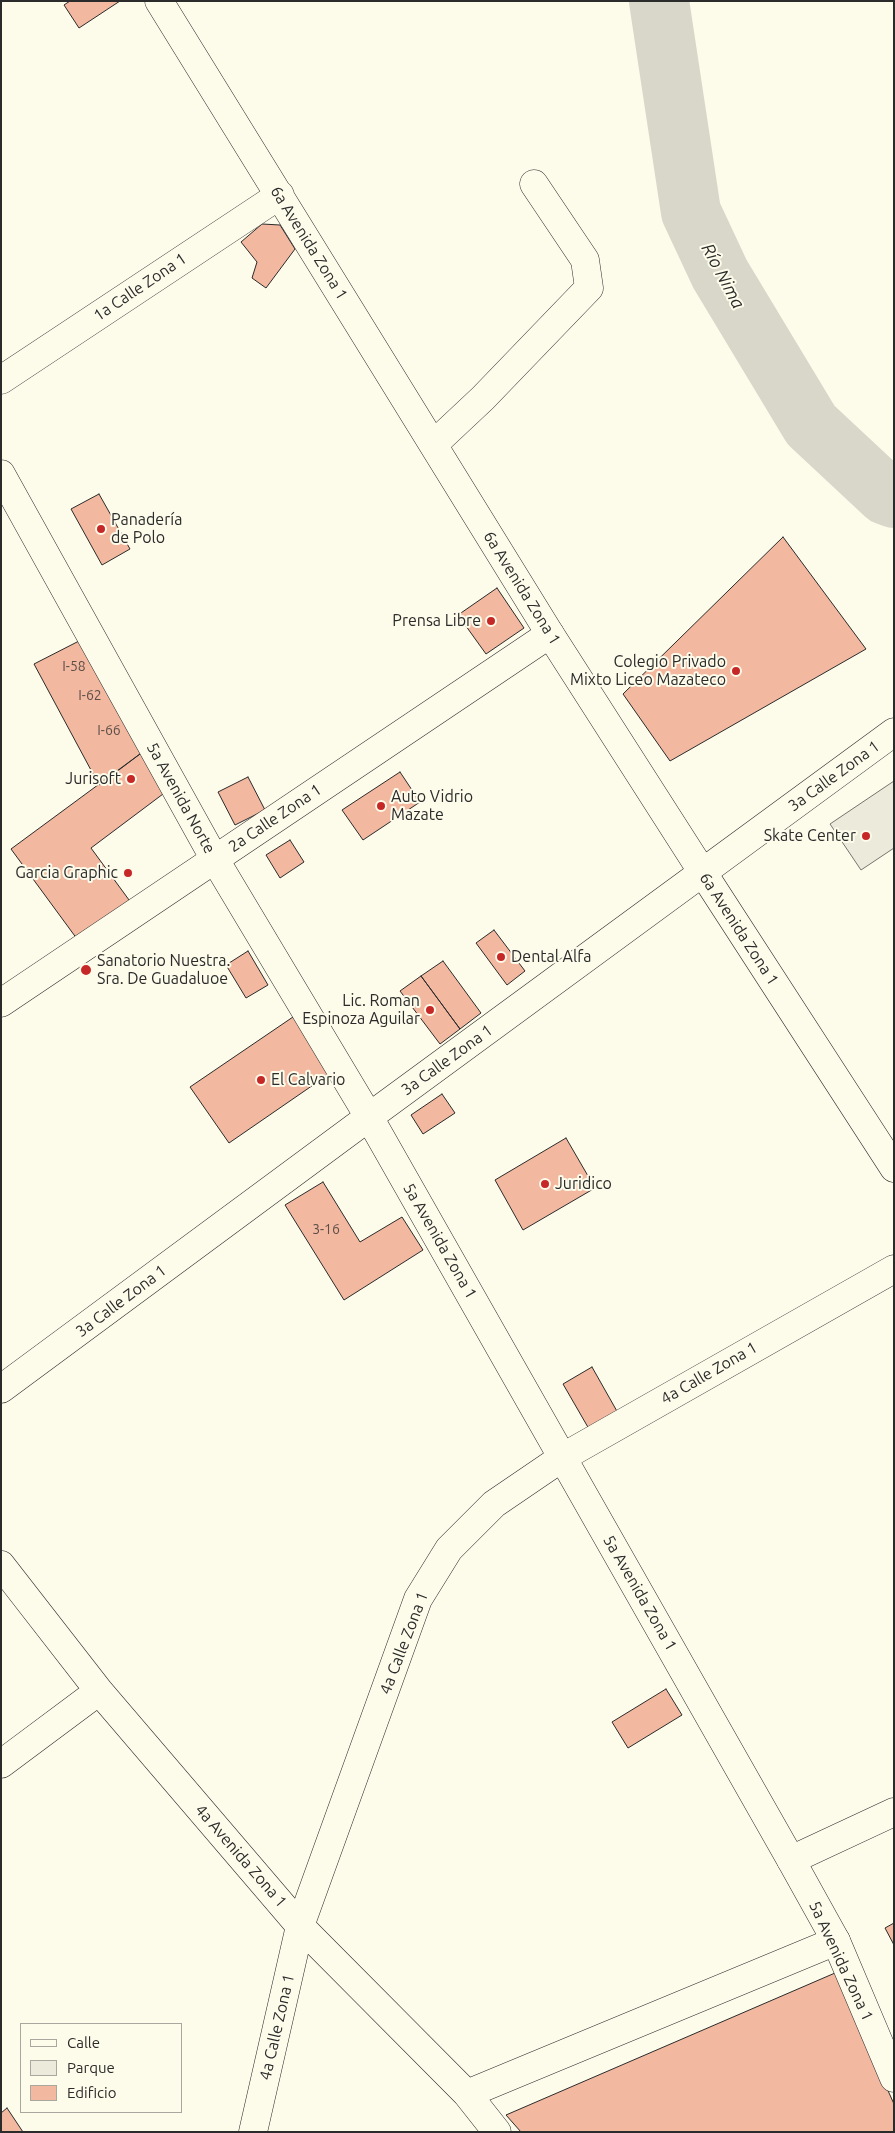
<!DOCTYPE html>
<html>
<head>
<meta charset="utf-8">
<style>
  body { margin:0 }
  #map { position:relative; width:895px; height:2133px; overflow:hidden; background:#fdfbea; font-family:Ubuntu,sans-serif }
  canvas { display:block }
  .frame { position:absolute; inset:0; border:2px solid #2b2b2b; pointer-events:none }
  .legend { position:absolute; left:20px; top:2023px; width:162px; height:90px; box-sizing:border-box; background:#fdfbea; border:1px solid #a9a89e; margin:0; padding:6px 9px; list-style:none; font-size:15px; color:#2b2b2b }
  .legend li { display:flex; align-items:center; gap:10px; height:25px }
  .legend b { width:25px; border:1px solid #a9a89e }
</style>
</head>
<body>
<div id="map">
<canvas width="895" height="2133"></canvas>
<div class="frame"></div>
<ul class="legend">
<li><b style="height:6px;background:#fdfbea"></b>Calle</li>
<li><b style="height:14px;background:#ecebdb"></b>Parque</li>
<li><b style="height:14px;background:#f2b8a0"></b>Edificio</li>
</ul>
</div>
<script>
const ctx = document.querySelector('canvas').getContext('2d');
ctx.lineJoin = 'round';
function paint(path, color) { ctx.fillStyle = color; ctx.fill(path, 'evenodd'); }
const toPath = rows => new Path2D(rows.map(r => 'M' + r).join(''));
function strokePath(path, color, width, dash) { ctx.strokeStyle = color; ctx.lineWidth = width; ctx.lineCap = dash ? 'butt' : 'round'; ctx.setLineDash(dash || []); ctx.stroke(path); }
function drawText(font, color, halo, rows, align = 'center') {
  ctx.font = font + ' Ubuntu,sans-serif'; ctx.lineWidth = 4; ctx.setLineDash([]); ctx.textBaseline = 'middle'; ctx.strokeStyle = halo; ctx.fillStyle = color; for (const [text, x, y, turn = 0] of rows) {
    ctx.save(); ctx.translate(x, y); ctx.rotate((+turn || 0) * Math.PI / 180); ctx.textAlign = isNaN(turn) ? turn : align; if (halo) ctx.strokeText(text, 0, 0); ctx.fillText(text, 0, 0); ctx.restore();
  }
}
const green = toPath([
  [894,781,894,848,861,870,830,824,894,781]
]);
paint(green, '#ecebdb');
strokePath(green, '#74746e', 1);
strokePath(toPath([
  [659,1,691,212,720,274,811,425,886,495,894,498]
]), '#d8d7c9', 60);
const building = toPath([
  [70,1,120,1,79,28,64,5,70,1],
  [262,224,280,225,295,249,266,288,252,278,257,262,241,242,262,224],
  [99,494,130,549,102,565,71,509,99,494],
  [783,537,866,649,670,761,623,694,783,537],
  [497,588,524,628,486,654,458,615,497,588],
  [79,641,144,751,99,785,34,664,79,641],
  [144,751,163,794,91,848,132,904,80,943,11,849,144,751],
  [400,772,420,802,363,840,342,810,400,772],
  [248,777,265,810,235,825,218,792,248,777],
  [290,840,304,862,280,878,266,855,290,840],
  [494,930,525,971,507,985,476,943,494,930],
  [248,951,268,985,246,998,226,965,248,951],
  [443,961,481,1013,460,1029,421,976,443,961],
  [421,976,460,1029,440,1044,400,991,421,976],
  [293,1017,332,1072,229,1143,190,1087,293,1017],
  [442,1094,455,1113,423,1134,411,1115,442,1094],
  [566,1138,595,1188,523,1230,495,1180,566,1138],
  [323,1182,360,1242,402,1217,423,1250,344,1300,285,1205,323,1182],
  [592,1367,618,1413,589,1429,563,1384,592,1367],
  [666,1689,682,1715,628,1748,612,1722,666,1689],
  [894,1923,894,1945,885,1928,894,1923],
  [835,1973,894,2104,894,2132,521,2132,506,2115,835,1973],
  [7,2108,23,2132,1,2132,1,2113,7,2108]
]);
paint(building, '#f2b8a0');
strokePath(building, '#2b2b2b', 1);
const street = toPath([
  [159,1,550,634],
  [1,380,280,195],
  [434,444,483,398,589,288,585,260,534,184],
  [703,873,894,1168],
  [1,1565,99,1691,300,1926,467,2094,497,2132],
  [1,1764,99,1691],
  [791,1860,894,1812],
  [467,2094,836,1941],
  [253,2132,300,1926,418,1599,449,1549,494,1504,563,1457,894,1269]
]);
const secondary = toPath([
  [1,474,214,858,369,1117,791,1860,836,1941,894,2078],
  [1,1003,550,634,703,873],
  [1,1389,369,1117,894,732]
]);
strokePath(street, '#2b2b2b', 29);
strokePath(secondary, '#2b2b2b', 29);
strokePath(street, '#fdfbea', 28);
strokePath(secondary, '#fdfbea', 28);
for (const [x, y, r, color] of [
  [101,529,5,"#c62828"],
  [491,621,5,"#c62828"],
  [736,671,5,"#c62828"],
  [131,779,5,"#c62828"],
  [381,806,5,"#c62828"],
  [866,836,5,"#c62828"],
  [128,873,5,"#c62828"],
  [501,957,5,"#c62828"],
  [86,970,6,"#c62828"],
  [430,1010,5,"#c62828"],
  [261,1080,5,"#c62828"],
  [545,1184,5,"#c62828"]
]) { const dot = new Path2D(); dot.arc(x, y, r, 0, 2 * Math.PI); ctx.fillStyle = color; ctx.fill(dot); strokePath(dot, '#fdfbea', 2); }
drawText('14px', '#5d4e48', null, [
  ["I-58",74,666],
  ["I-62",90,695],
  ["I-66",109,730],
  ["3-16",326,1229]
]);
drawText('16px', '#2b2b2b', '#fdfbea', [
  ["6a Avenida Zona 1",309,243,58],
  ["1a Calle Zona 1",140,287,-34],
  ["6a Avenida Zona 1",522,588,58],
  ["3a Calle Zona 1",834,776,-36],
  ["5a Avenida Norte",181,798,61],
  ["2a Calle Zona 1",275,818,-34],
  ["6a Avenida Zona 1",739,929,57],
  ["3a Calle Zona 1",447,1060,-36],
  ["5a Avenida Zona 1",440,1241,60],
  ["3a Calle Zona 1",121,1301,-37],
  ["4a Calle Zona 1",709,1373,-30],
  ["5a Avenida Zona 1",640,1593,60],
  ["4a Calle Zona 1",404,1643,-69],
  ["4a Avenida Zona 1",241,1856,49],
  ["5a Avenida Zona 1",841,1961,65],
  ["4a Calle Zona 1",277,2027,-77]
]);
drawText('16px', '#2b2b2b', '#fdfbea', [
  ["Panadería",111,520],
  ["de Polo",111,538],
  ["Prensa Libre",481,621,"right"],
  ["Colegio Privado",726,662,"right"],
  ["Mixto Liceo Mazateco",726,680,"right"],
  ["Jurisoft",121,779,"right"],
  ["Auto Vidrio",391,797],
  ["Mazate",391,815],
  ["Skate Center",856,836,"right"],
  ["Garcia Graphic",118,873,"right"],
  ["Dental Alfa",511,957],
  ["Sanatorio Nuestra.",97,961],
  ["Sra. De Guadaluoe",97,979],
  ["Lic. Roman",420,1001,"right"],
  ["Espinoza Aguilar",420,1019,"right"],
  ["El Calvario",271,1080],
  ["Juridico",555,1184]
], 'left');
drawText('italic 18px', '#2b2b2b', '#fdfbea', [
  ["Río Nima",723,276,62]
]);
</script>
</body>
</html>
